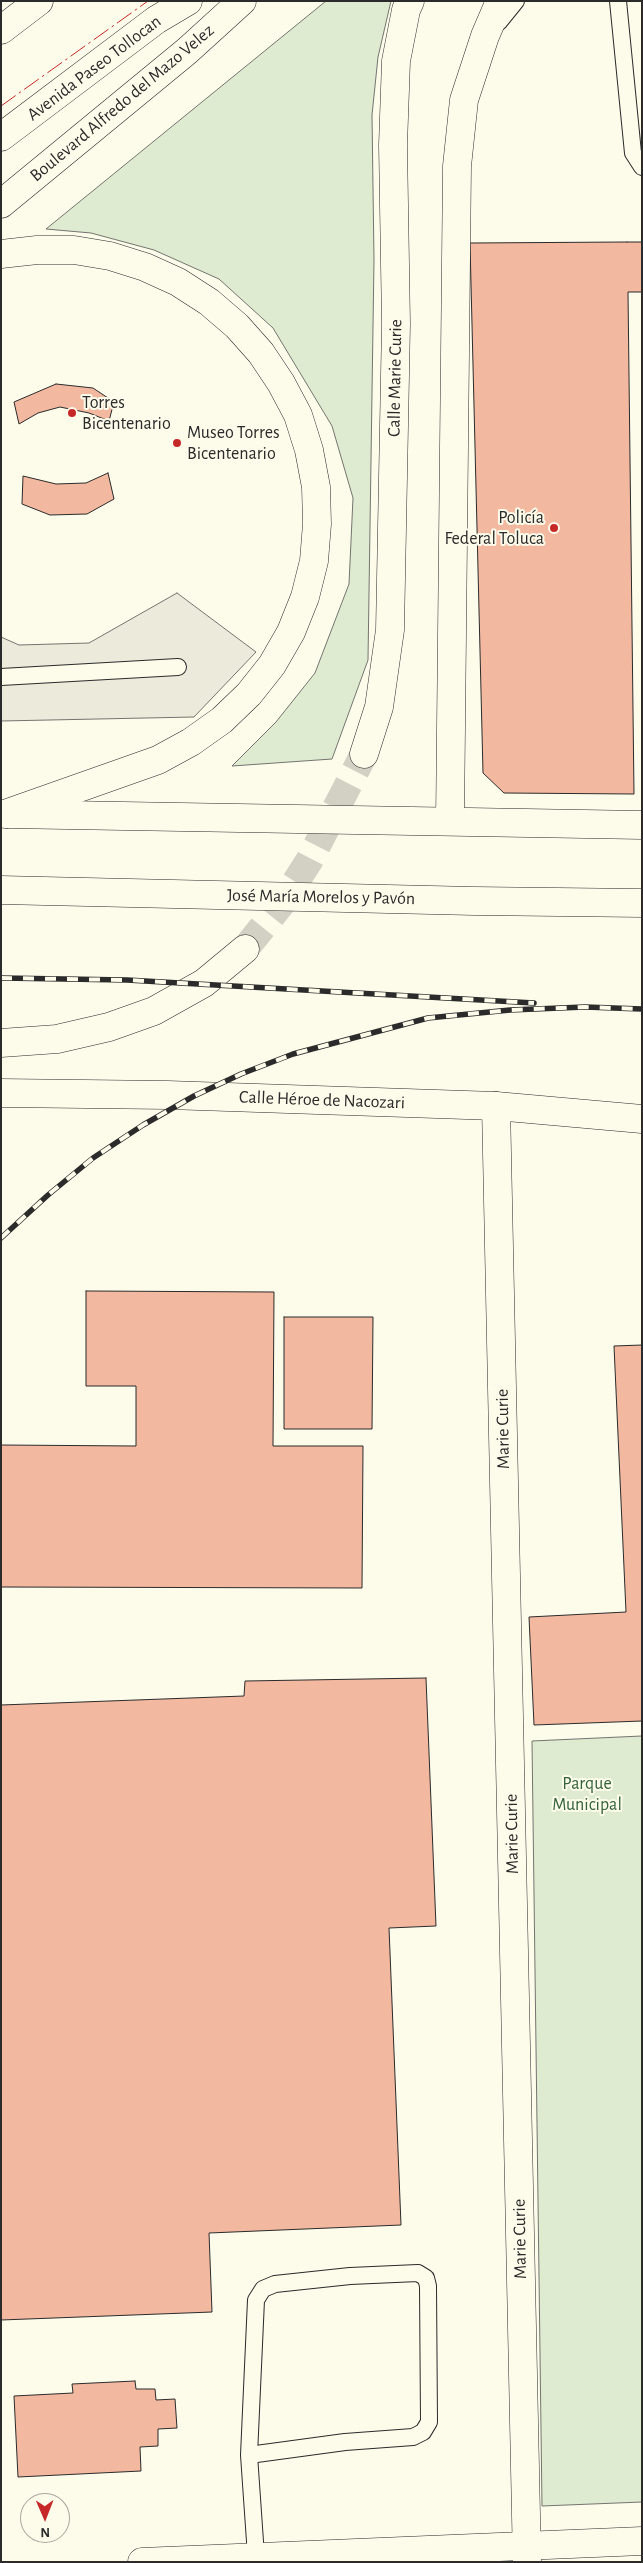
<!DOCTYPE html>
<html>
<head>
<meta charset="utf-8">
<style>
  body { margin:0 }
  #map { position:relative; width:643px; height:2563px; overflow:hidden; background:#fdfbea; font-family:"Alegreya Sans",sans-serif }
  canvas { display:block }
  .frame { position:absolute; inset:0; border:2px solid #2b2b2b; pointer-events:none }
  .north { position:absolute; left:20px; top:2493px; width:50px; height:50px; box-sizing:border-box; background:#fdfbea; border:1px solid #a9a89e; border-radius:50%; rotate:179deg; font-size:14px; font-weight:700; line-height:20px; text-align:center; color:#2b2b2b }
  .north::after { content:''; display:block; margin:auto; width:18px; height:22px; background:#c62828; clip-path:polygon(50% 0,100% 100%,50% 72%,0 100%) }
</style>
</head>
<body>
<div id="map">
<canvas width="643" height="2563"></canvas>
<div class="frame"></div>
<div class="north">N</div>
</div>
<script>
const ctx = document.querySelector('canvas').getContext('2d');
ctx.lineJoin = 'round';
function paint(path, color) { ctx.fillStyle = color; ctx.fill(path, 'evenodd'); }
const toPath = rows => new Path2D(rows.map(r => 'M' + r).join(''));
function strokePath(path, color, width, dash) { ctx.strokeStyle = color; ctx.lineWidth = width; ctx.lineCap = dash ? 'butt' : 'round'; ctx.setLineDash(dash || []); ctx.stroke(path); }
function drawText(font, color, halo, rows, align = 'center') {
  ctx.font = font + ' "Alegreya Sans",sans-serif'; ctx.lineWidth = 4; ctx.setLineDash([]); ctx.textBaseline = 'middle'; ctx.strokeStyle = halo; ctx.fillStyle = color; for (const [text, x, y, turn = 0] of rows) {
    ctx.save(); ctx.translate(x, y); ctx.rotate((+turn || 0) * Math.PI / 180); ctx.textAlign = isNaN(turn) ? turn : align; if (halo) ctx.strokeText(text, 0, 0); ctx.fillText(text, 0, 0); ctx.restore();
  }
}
const green = toPath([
  [326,1,391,1,378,57,372,115,374,260,368,660,332,759,232,766,276,722,315,673,349,584,353,498,332,426,273,328,219,279,154,250,91,233,46,229,326,1],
  [642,1736,642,2502,542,2506,532,1741,642,1736]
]);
paint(green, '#deebd1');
strokePath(green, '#74746e', 1);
const parking = toPath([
  [177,593,256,652,194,717,1,721,1,637,19,645,89,643,177,593]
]);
paint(parking, '#eceadb');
strokePath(parking, '#74746e', 1);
const building = toPath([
  [627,242,642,242,642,292,628,292,634,794,504,793,483,773,470,243,627,242],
  [56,384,93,388,114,402,109,421,89,413,60,407,38,413,19,424,14,402,56,384],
  [108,473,114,499,87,514,50,515,22,504,23,476,56,484,86,483,108,473],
  [86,1291,274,1292,273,1446,363,1446,362,1588,1,1587,1,1445,136,1446,136,1386,86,1386,86,1291],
  [284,1317,373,1317,372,1429,284,1429,284,1317],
  [642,1345,642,1721,534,1725,529,1617,626,1612,614,1346,642,1345],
  [426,1678,436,1926,389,1928,401,2225,209,2233,212,2312,1,2320,1,1705,244,1696,245,1681,426,1678],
  [135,2381,136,2389,155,2389,156,2400,175,2399,177,2428,158,2429,158,2446,140,2447,141,2471,18,2477,14,2396,73,2393,72,2384,135,2381]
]);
paint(building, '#f2b8a0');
strokePath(building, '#2b2b2b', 1);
strokePath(toPath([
  [245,949,282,903,309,861,364,754]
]), '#d3d1c4', 28, [28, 14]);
const lane = toPath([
  [618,1,633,153,642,167],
  [499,22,516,1],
  [1,677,178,667],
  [249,2455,345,2442,413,2437,423,2432,429,2422,428,2286,426,2278,418,2273,350,2276,275,2284,263,2289,256,2300,249,2455,256,2556]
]);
const street = toPath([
  [496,1106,527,2562]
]);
const secondary = toPath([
  [364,754,379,707,390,630,396,324,393,145,396,61,406,10,410,1],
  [8,814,642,825],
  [450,821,457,166,464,100,485,36,500,1],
  [1,890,474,901,642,903],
  [1,1043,57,1039,109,1027,154,1011,204,983,245,949],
  [1,1093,168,1095,496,1106,642,1119],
  [142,2562,642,2541]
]);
const primary = toPath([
  [1,30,39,1],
  [1,204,187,51,242,1],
  [1,254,37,250,74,250,110,256,145,267,178,282,209,302,237,326,261,353,281,383,298,415,309,450,316,487,317,524,314,561,305,597,291,632,272,665,249,694,222,720,191,742,158,760,5,814]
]);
const highway = toPath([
  [1,137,156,20,188,1]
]);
strokePath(lane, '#2b2b2b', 18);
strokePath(street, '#2b2b2b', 29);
strokePath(secondary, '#2b2b2b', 29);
strokePath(primary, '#2b2b2b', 29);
strokePath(highway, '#2b2b2b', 29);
strokePath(lane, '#fdfbea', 16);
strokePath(street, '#fdfbea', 28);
strokePath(secondary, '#fdfbea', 28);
strokePath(primary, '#fdfbea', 28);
strokePath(highway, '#fdfbea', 28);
const rail = toPath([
  [1,978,127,980,534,1003],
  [1,1238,48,1195,93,1158,143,1125,194,1096,241,1074,293,1054,428,1018,510,1010,585,1007,642,1009]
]);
strokePath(rail, '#2b2b2b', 5.5);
strokePath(rail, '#fdfbea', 4, [11]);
strokePath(toPath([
  [1,106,148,1]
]), '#c62828', 1, [18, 4, 2.5, 4]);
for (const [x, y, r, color] of [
  [72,413,5,"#c62828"],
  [177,443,5,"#c62828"],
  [554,528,5,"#c62828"]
]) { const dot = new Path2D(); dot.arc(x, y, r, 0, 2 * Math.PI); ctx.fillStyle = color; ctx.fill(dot); strokePath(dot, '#fdfbea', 2); }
drawText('18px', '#2b2b2b', '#fdfbea', [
  ["Avenida Paseo Tollocan",94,68,-37],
  ["Boulevard Alfredo del Mazo Velez",122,103,-40],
  ["Calle Marie Curie",395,378,-89],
  ["José María Morelos y Pavón",321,897,1],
  ["Calle Héroe de Nacozari",322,1100,2],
  ["Marie Curie",503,1429,-91],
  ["Marie Curie",512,1834,-91],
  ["Marie Curie",520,2239,-91]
]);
drawText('18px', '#2b2b2b', '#fdfbea', [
  ["Torres",82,403],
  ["Bicentenario",82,424],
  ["Museo Torres",187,433],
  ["Bicentenario",187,454],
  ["Policía",544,518,"right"],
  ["Federal Toluca",544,539,"right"]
], 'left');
drawText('18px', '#34623c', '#fdfbea', [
  ["Parque",587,1784],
  ["Municipal",587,1805]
]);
</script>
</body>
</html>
